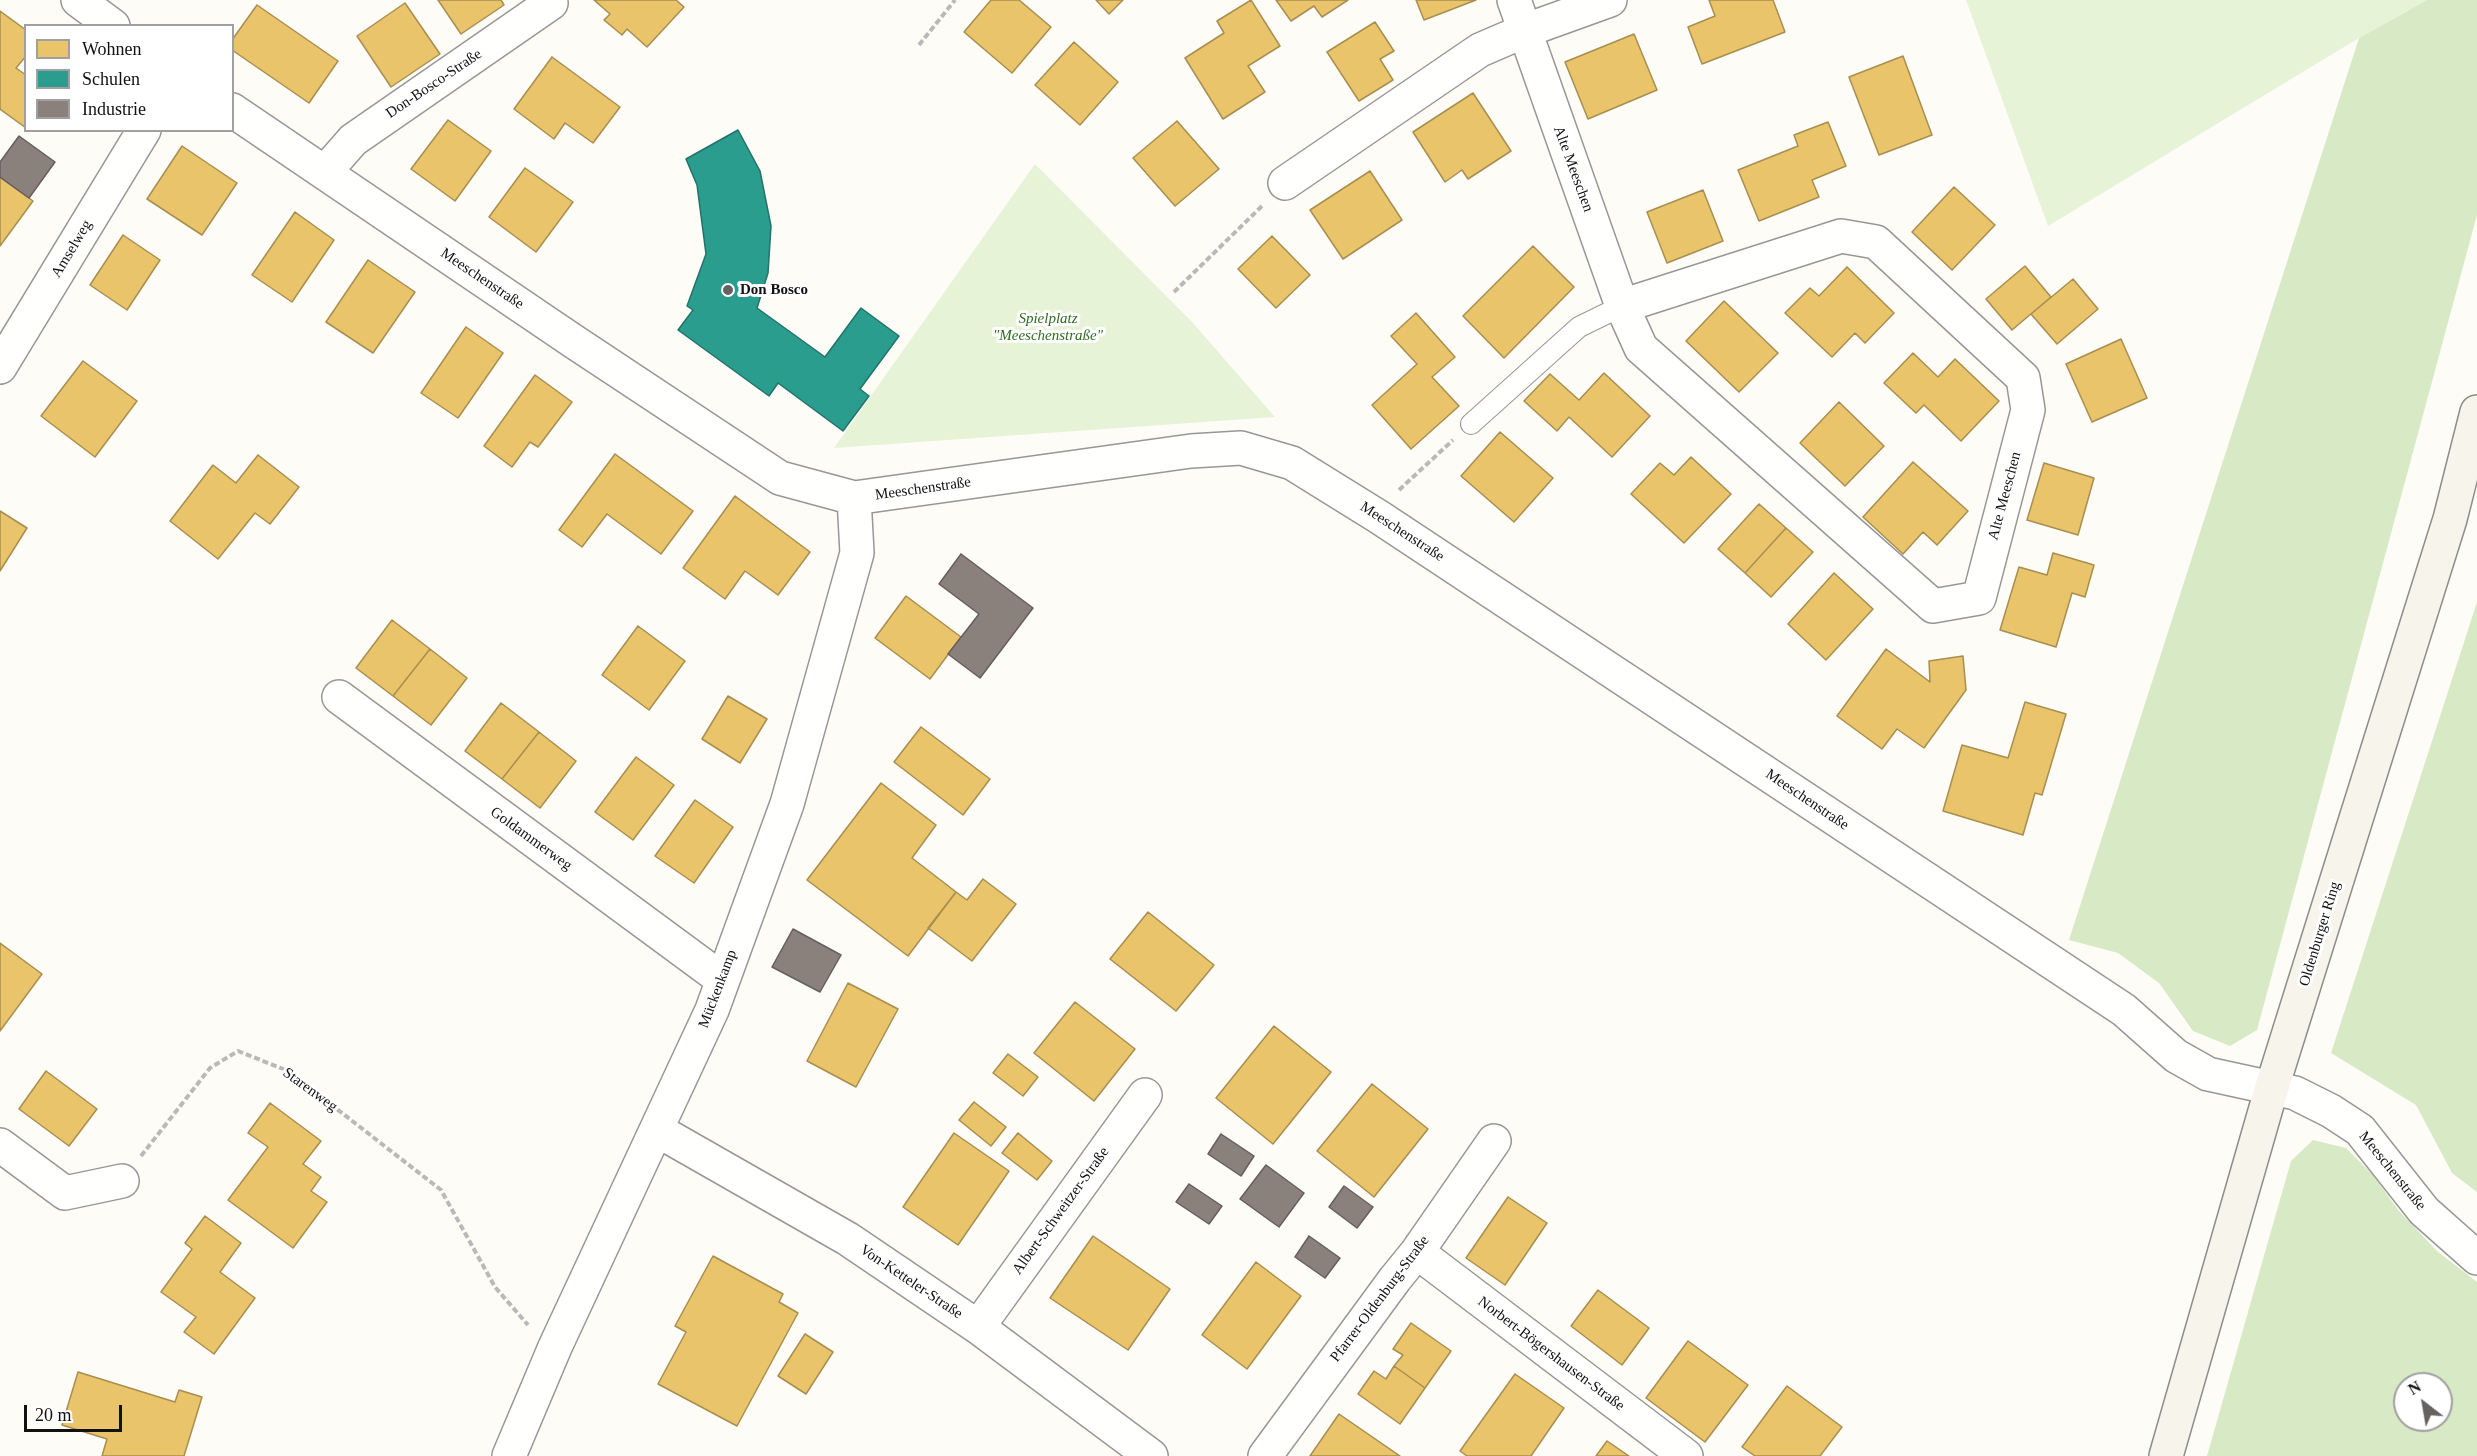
<!DOCTYPE html>
<html>
<head>
<meta charset="utf-8">
<style>
  body { margin:0 }
  #map { position:relative; width:2477px; height:1456px; overflow:hidden; background:#fdfcf7; font-family:"Times New Roman",serif }
  canvas { display:block }
  .legend { position:absolute; left:24px; top:24px; width:210px; height:108px; box-sizing:border-box; background:#fff; border:2px solid #a0a0a0; margin:0; padding:8px 10px; list-style:none; font-size:18px; color:#111 }
  .legend li { display:flex; align-items:center; gap:12px; height:30px }
  .legend b { width:30px; border:2px solid #a0a0a0 }
  .north { position:absolute; left:2393px; top:1372px; width:60px; height:60px; box-sizing:border-box; background:#fff; border:2px solid #a0a0a0; border-radius:50%; rotate:329deg; font-size:16px; font-weight:700; line-height:24px; text-align:center; color:#111 }
  .north::after { content:''; display:block; margin:auto; width:21px; height:27px; background:#646362; clip-path:polygon(50% 0,100% 100%,50% 72%,0 100%) }
  .scale { position:absolute; left:24px; top:1405px; width:98px; height:27px; box-sizing:border-box; border:3px solid #111; border-top:0; padding-left:8px; font-size:18px; line-height:21px; white-space:nowrap; color:#111; -webkit-text-stroke:4px #fff; paint-order:stroke }
</style>
</head>
<body>
<div id="map">
<canvas width="2477" height="1456"></canvas>
<ul class="legend">
<li><b style="height:16px;background:#e9c46a"></b>Wohnen</li>
<li><b style="height:16px;background:#2a9d8f"></b>Schulen</li>
<li><b style="height:16px;background:#8a817c"></b>Industrie</li>
</ul>
<div class="north">N</div>
<div class="scale">20 m</div>
</div>
<script>
const ctx = document.querySelector('canvas').getContext('2d');
ctx.lineJoin = 'round';
function paint(path, color) { ctx.fillStyle = color; ctx.fill(path, 'evenodd'); }
const toPath = rows => new Path2D(rows.map(r => 'M' + r).join(''));
function strokePath(path, color, width, dash) { ctx.strokeStyle = color; ctx.lineWidth = width; ctx.lineCap = dash ? 'butt' : 'round'; ctx.setLineDash(dash || []); ctx.stroke(path); }
function drawText(font, color, halo, rows, align = 'center') {
  ctx.font = font + ' "Times New Roman",serif'; ctx.lineWidth = 6; ctx.setLineDash([]); ctx.textBaseline = 'middle'; ctx.strokeStyle = halo; ctx.fillStyle = color; for (const [text, x, y, turn = 0] of rows) {
    ctx.save(); ctx.translate(x, y); ctx.rotate((+turn || 0) * Math.PI / 180); ctx.textAlign = isNaN(turn) ? turn : align; if (halo) ctx.strokeText(text, 0, 0); ctx.fillText(text, 0, 0); ctx.restore();
  }
}
paint(toPath([
  [1966,0,2427,0,2359,38,2048,226],
  [1035,164,1193,323,1275,417,834,448]
]), '#e7f3d7');
paint(toPath([
  [2427,0,2477,0,2477,215,2257,1030,2230,1046,2193,1031,2159,983,2118,953,2069,940,2359,38],
  [2477,602,2477,1192,2452,1173,2416,1105,2331,1053],
  [2313,1140,2346,1148,2372,1174,2399,1211,2437,1251,2477,1282,2477,1456,2207,1456,2291,1161],
  [2405,1384,2441,1384,2441,1420,2405,1420]
]), '#d8eac5');
const homes = toPath([
  [438,0,501,0,504,5,461,34,438,0],
  [594,0,676,0,684,7,647,47,627,29,622,35,604,20,610,14,594,0],
  [991,0,1019,0,1051,27,1012,73,964,32,991,0],
  [1096,0,1123,0,1109,14,1096,0],
  [1251,0,1280,46,1248,66,1265,92,1223,119,1185,58,1224,33,1217,21,1251,0],
  [1276,0,1348,0,1322,17,1314,6,1291,21,1276,0],
  [1416,0,1476,0,1424,20,1416,0],
  [1709,0,1773,0,1785,32,1702,64,1688,27,1715,16,1709,0],
  [405,3,440,54,391,87,357,36,405,3],
  [257,5,338,61,309,103,232,50,232,40,257,5],
  [0,11,26,30,26,56,16,68,26,75,26,128,0,109,0,11],
  [1375,22,1394,51,1380,59,1393,80,1359,101,1327,52,1375,22],
  [1634,34,1657,90,1588,119,1565,62,1634,34],
  [1074,42,1118,82,1080,125,1035,85,1074,42],
  [1903,56,1932,135,1879,155,1849,77,1903,56],
  [552,57,620,107,593,143,565,123,554,139,514,109,552,57],
  [1473,93,1511,151,1468,179,1462,170,1445,182,1413,132,1473,93],
  [448,120,491,151,455,201,411,169,448,120],
  [1177,121,1219,169,1175,206,1133,158,1177,121],
  [1828,122,1846,166,1812,180,1819,197,1759,221,1738,170,1798,146,1794,135,1828,122],
  [182,146,237,183,202,235,147,199,182,146],
  [525,168,573,202,536,252,489,217,525,168],
  [1370,171,1402,220,1343,259,1310,210,1370,171],
  [0,177,33,201,0,246,0,177],
  [1954,187,1995,225,1952,270,1912,232,1954,187],
  [1703,190,1723,241,1667,263,1647,212,1703,190],
  [295,212,334,240,292,302,252,275,295,212],
  [123,235,160,260,127,310,90,285,123,235],
  [1272,236,1310,275,1276,308,1238,269,1272,236],
  [1533,246,1574,287,1504,358,1463,316,1533,246],
  [368,260,415,292,373,353,326,322,368,260],
  [2025,266,2051,297,2012,330,1986,299,2025,266],
  [1847,267,1894,313,1865,343,1855,333,1832,357,1785,313,1810,288,1819,296,1847,267],
  [2073,279,2098,309,2057,344,2031,314,2073,279],
  [1724,301,1778,353,1739,392,1686,341,1724,301],
  [1416,313,1455,357,1432,377,1459,406,1411,449,1372,405,1417,364,1391,336,1416,313],
  [466,327,503,353,458,418,421,393,466,327],
  [2121,339,2147,398,2092,422,2066,364,2121,339],
  [1913,353,1938,377,1955,359,1999,401,1961,441,1924,405,1916,413,1884,383,1913,353],
  [83,361,137,401,95,457,41,416,83,361],
  [1604,373,1650,416,1612,457,1569,417,1557,431,1524,401,1550,374,1579,400,1604,373],
  [535,375,572,402,538,447,530,442,512,467,484,446,535,375],
  [1839,402,1884,446,1845,486,1800,443,1839,402],
  [1500,432,1553,478,1514,522,1461,476,1500,432],
  [615,454,693,511,661,554,607,514,582,547,559,530,615,454],
  [258,455,299,487,270,524,255,513,218,559,170,521,213,465,236,483,258,455],
  [1691,457,1731,494,1684,543,1631,494,1660,463,1674,475,1691,457],
  [1913,462,1968,511,1937,545,1923,532,1903,554,1863,517,1913,462],
  [2044,463,2094,478,2078,535,2027,520,2044,463],
  [735,496,810,552,778,595,745,571,725,599,683,568,735,496],
  [1759,504,1786,528,1745,573,1718,549,1759,504],
  [0,511,27,528,0,571,0,511],
  [1786,528,1813,552,1771,597,1745,573,1786,528],
  [2053,553,2094,565,2085,597,2072,593,2056,647,2000,630,2019,567,2047,575,2053,553],
  [1834,573,1873,609,1826,660,1788,624,1834,573],
  [906,596,961,637,930,679,875,638,906,596],
  [392,620,430,649,393,696,356,668,392,620],
  [638,626,685,661,649,710,602,675,638,626],
  [430,649,467,678,431,725,393,696,430,649],
  [1886,649,1930,682,1929,661,1963,656,1966,690,1924,748,1897,729,1882,749,1837,716,1886,649],
  [728,696,767,719,740,763,702,739,728,696],
  [2025,702,2066,714,2042,795,2035,793,2023,835,1943,811,1962,745,2008,758,2025,702],
  [501,703,539,732,502,779,465,751,501,703],
  [921,727,990,779,963,815,894,762,921,727],
  [539,732,576,761,540,808,502,779,539,732],
  [636,757,674,785,633,840,595,812,636,757],
  [881,783,936,825,912,858,956,892,908,956,807,880,881,783],
  [695,800,733,827,694,883,655,856,695,800],
  [983,879,1016,904,972,961,928,928,956,892,967,900,983,879],
  [1148,912,1214,965,1176,1011,1110,959,1148,912],
  [0,943,42,974,0,1031,0,943],
  [848,983,898,1009,856,1087,807,1061,848,983],
  [1075,1002,1135,1049,1094,1101,1034,1053,1075,1002],
  [1274,1026,1331,1072,1273,1144,1216,1098,1274,1026],
  [1008,1054,1038,1077,1023,1096,993,1073,1008,1054],
  [46,1071,97,1109,69,1146,19,1109,46,1071],
  [1372,1084,1428,1129,1374,1197,1317,1151,1372,1084],
  [974,1102,1006,1127,991,1146,959,1120,974,1102],
  [270,1103,321,1141,303,1164,321,1177,311,1191,327,1202,293,1248,228,1200,268,1147,248,1133,270,1103],
  [954,1133,1009,1171,958,1245,903,1207,954,1133],
  [1018,1133,1052,1161,1037,1180,1002,1153,1018,1133],
  [1508,1197,1547,1223,1505,1285,1466,1258,1508,1197],
  [205,1216,241,1243,220,1272,255,1298,214,1354,184,1332,196,1317,161,1292,192,1249,185,1243,205,1216],
  [1093,1236,1170,1289,1128,1350,1050,1298,1093,1236],
  [713,1256,783,1294,779,1302,798,1313,737,1426,658,1384,686,1332,675,1326,713,1256],
  [1256,1262,1301,1296,1247,1369,1202,1335,1256,1262],
  [1598,1290,1649,1328,1622,1365,1571,1326,1598,1290],
  [1411,1323,1451,1351,1425,1388,1394,1366,1403,1355,1393,1349,1411,1323],
  [805,1334,833,1352,806,1394,778,1376,805,1334],
  [1688,1341,1748,1385,1705,1442,1646,1398,1688,1341],
  [1394,1366,1425,1388,1400,1424,1358,1394,1374,1371,1386,1379,1394,1366],
  [78,1372,175,1402,179,1390,202,1397,184,1456,102,1456,107,1439,62,1425,78,1372],
  [1515,1374,1564,1408,1531,1456,1467,1456,1460,1451,1515,1374],
  [1787,1386,1842,1427,1820,1456,1755,1456,1742,1447,1787,1386],
  [1339,1414,1400,1456,1310,1456,1339,1414],
  [1607,1441,1629,1456,1596,1456,1607,1441]
]);
paint(homes, '#e9c46a');
strokePath(homes, '#a88e4f', 1.5);
const schools = toPath([
  [738,130,760,171,771,226,768,273,757,308,825,357,861,308,899,336,860,389,869,396,843,431,778,383,769,396,678,330,693,310,687,306,706,254,697,185,686,159,738,130]
]);
paint(schools, '#2a9d8f');
strokePath(schools, '#227369', 1.5);
const industry = toPath([
  [19,136,55,162,29,198,0,177,0,162,19,136],
  [961,554,1033,608,980,678,948,654,979,614,939,584,961,554],
  [793,929,841,955,820,992,772,967,793,929],
  [1221,1134,1254,1156,1241,1176,1208,1154,1221,1134],
  [1266,1165,1304,1193,1279,1227,1240,1199,1266,1165],
  [1189,1184,1222,1206,1209,1224,1176,1202,1189,1184],
  [1344,1186,1373,1207,1357,1228,1329,1207,1344,1186],
  [1309,1236,1340,1258,1325,1278,1295,1257,1309,1236]
]);
paint(industry, '#8a817c');
strokePath(industry, '#665f5c', 1.5);
const lane = toPath([
  [1471,424,1579,327,1622,306]
]);
const street = toPath([
  [78,0,113,26],
  [1514,0,1622,306,1641,348,1933,606,1979,598,2028,410,2023,378,1876,242,1841,236,1622,306],
  [232,110,573,341,780,478,854,498,1191,451,1241,448,1292,463,1379,517,2124,1010,2176,1056,2208,1074,2295,1093,2331,1111,2360,1130,2424,1211,2477,1258],
  [325,172,353,140,551,3],
  [1285,183,1480,50,1524,31,1610,0],
  [0,367,144,130],
  [339,697,723,980],
  [657,1130,848,1239,978,1327,1151,1456],
  [0,1145,65,1193,122,1181],
  [1417,1252,1686,1456],
  [978,1327,1145,1095],
  [509,1456,555,1347,712,1010,787,804,857,553,854,498],
  [1265,1456,1395,1279,1417,1252,1494,1141]
]);
const secondary = toPath([
  [2166,1456,2272,1087,2450,519,2477,412]
]);
strokePath(lane, '#979795', 22);
strokePath(street, '#979795', 36);
strokePath(secondary, '#8e8d8b', 36);
strokePath(toPath([
  [919,45,955,0],
  [1174,292,1263,205],
  [1399,490,1453,440],
  [141,1156,210,1068,238,1051,288,1071,441,1190,495,1287,528,1325]
]), '#b9b9b8', 4, [6, 3]);
strokePath(lane, '#fffffe', 20);
strokePath(street, '#fffffe', 33);
strokePath(secondary, '#f6f4eb', 33);
for (const [x, y, r, color] of [
  [728,290,6,"#646362"]
]) { const dot = new Path2D(); dot.arc(x, y, r, 0, 2 * Math.PI); ctx.fillStyle = color; ctx.fill(dot); strokePath(dot, '#fff', 2); }
drawText('15px', '#111', '#fff', [
  ["Don-Bosco-Straße",434,84,-34],
  ["Alte Meeschen",1573,169,70],
  ["Amselweg",72,249,-59],
  ["Meeschenstraße",482,279,34],
  ["Meeschenstraße",923,489,-8],
  ["Alte Meeschen",2005,496,-75],
  ["Meeschenstraße",1402,532,33],
  ["Meeschenstraße",1807,800,34],
  ["Goldammerweg",531,839,36],
  ["Oldenburger Ring",2320,934,-73],
  ["Mückenkamp",718,989,-69],
  ["Starenweg",310,1090,36],
  ["Meeschenstraße",2392,1171,51],
  ["Albert-Schweitzer-Straße",1061,1211,-54],
  ["Von-Ketteler-Straße",911,1282,34],
  ["Pfarrer-Oldenburg-Straße",1380,1299,-53],
  ["Norbert-Bögershausen-Straße",1551,1354,37]
]);
drawText('bold 15px', '#111', '#fff', [
  ["Don Bosco",740,290]
], 'left');
drawText('italic 15px', '#2f6b1f', '#fff', [
  ["Spielplatz",1048,319],
  ["\"Meeschenstraße\"",1048,336]
]);
</script>
</body>
</html>
